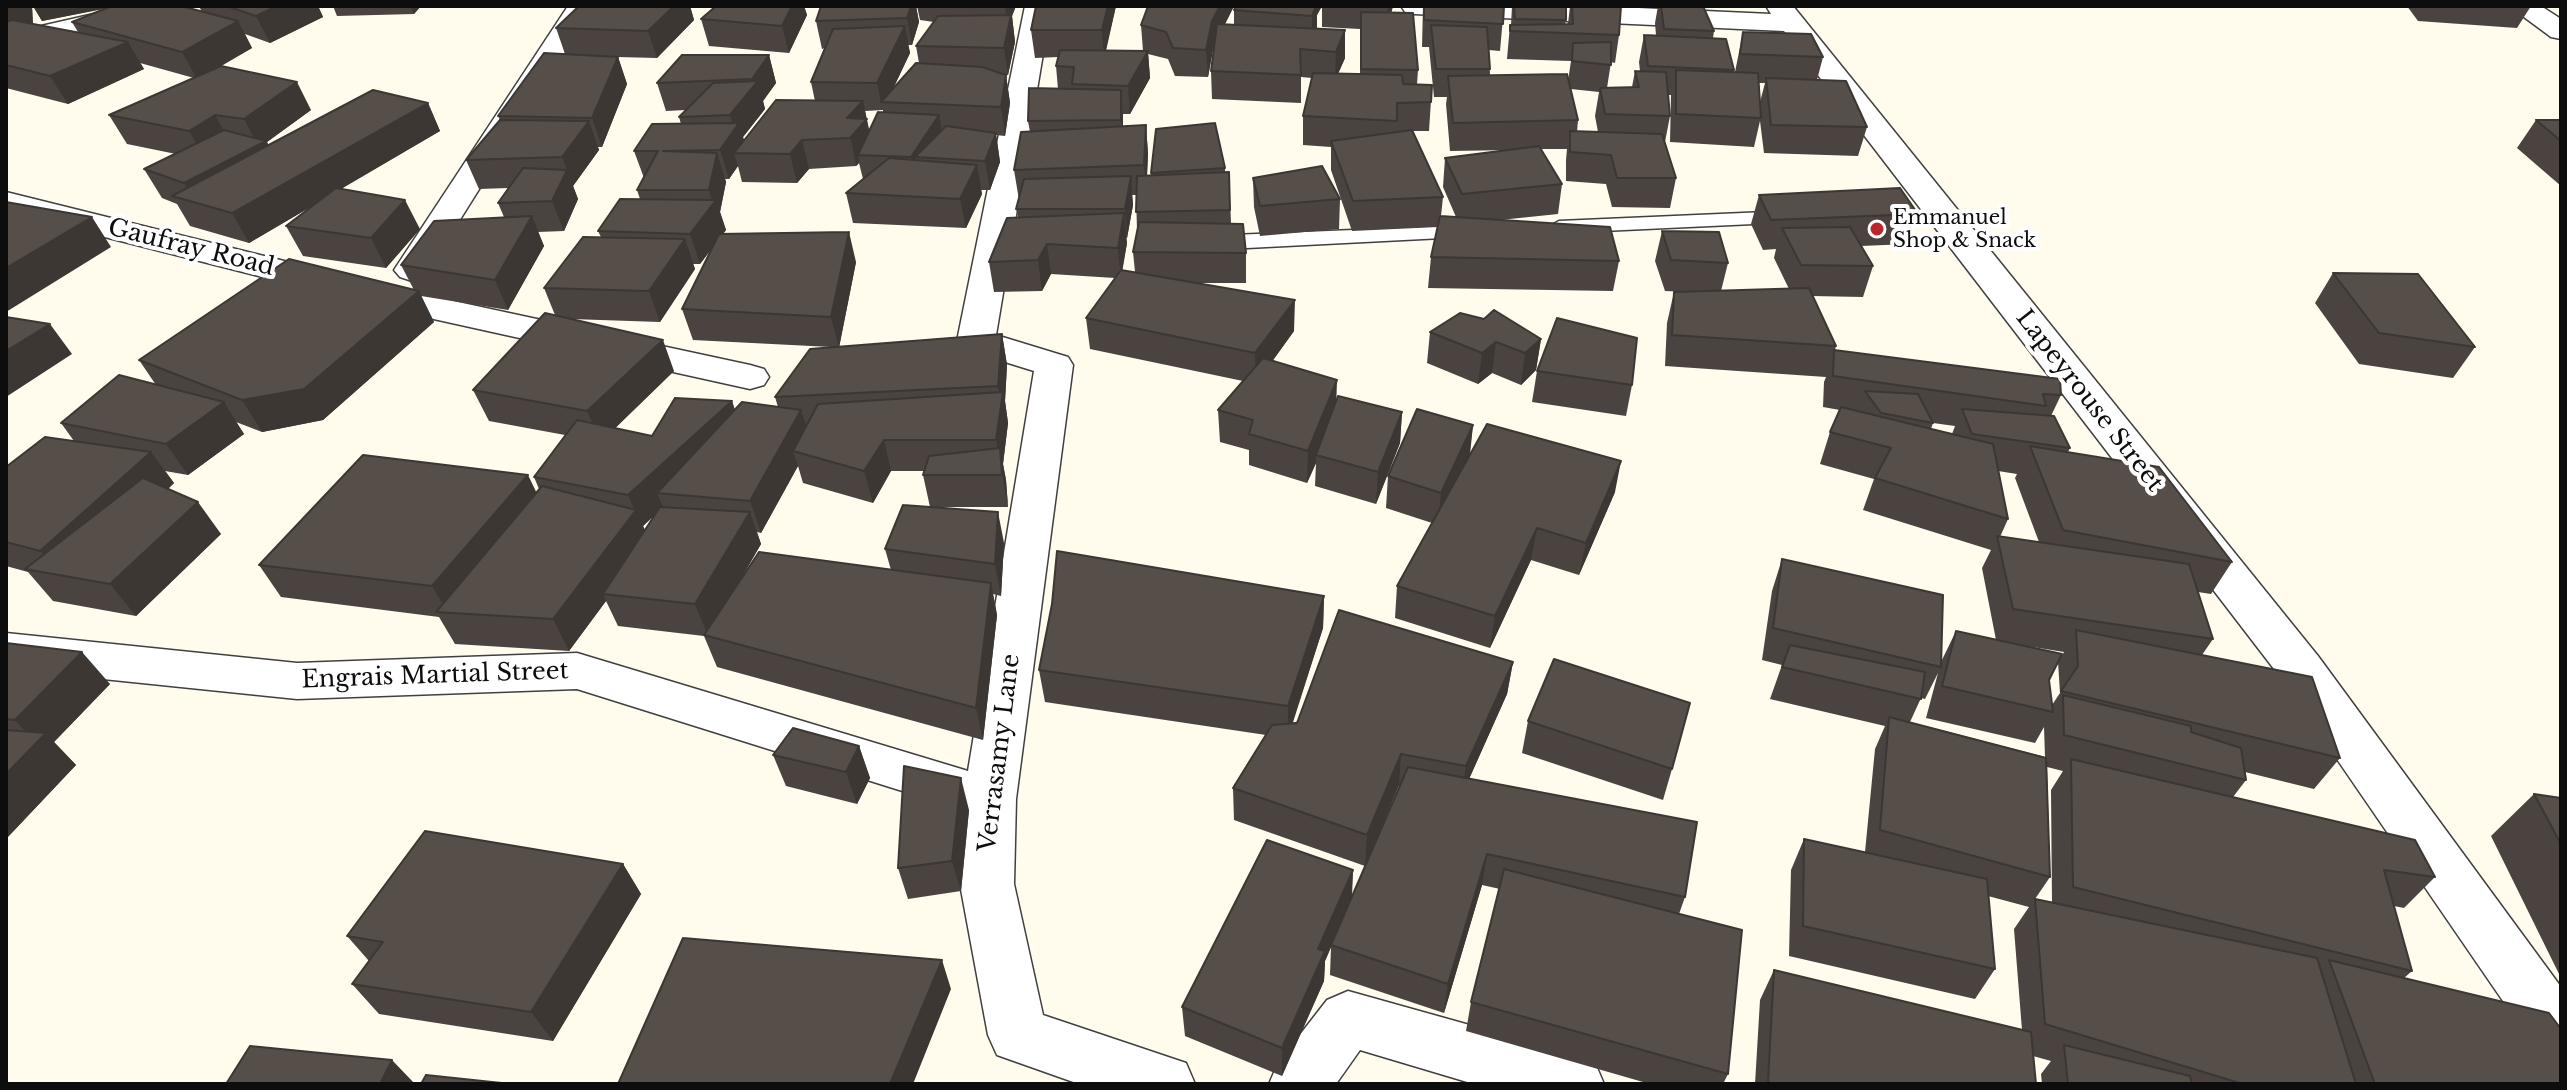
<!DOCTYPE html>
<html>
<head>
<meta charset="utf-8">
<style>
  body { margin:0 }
  #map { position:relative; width:2567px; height:1090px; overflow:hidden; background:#fffbed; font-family:"Libre Baskerville",serif }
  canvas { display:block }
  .frame { position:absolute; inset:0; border:8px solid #0d0d0d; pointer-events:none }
</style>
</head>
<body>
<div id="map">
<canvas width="2567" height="1090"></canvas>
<div class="frame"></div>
</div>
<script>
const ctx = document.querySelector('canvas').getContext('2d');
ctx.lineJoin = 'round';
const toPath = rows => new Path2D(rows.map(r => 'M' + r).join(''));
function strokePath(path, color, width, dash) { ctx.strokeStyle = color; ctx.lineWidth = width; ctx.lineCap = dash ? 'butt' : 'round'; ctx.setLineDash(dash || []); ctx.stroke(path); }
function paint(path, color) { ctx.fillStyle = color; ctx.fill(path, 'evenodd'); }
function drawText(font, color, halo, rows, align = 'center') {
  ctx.font = font + ' "Libre Baskerville",serif'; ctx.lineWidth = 8; ctx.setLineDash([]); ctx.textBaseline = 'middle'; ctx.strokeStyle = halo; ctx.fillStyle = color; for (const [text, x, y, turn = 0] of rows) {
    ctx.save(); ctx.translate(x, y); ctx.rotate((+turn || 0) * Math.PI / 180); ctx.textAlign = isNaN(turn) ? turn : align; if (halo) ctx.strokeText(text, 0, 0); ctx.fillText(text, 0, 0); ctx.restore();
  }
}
const lane = toPath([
  [1789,211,1797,212,1800,217,1797,222,1559,233,1548,227,1559,221,1789,211],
  [1474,225,1482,226,1485,231,1482,236,1208,250,1197,243,1208,236,1474,225]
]);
const street = toPath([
  [129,6,178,6,174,12,6,50,6,34,129,6],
  [568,6,594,6,424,277,412,281,400,277,394,270,568,6],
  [1025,6,1051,6,996,335,1068,357,1073,365,1016,799,1014,884,1043,1015,1186,1063,1195,1084,1079,1084,997,1055,988,1035,960,884,963,810,577,689,297,699,6,669,6,633,297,663,577,653,968,771,1034,371,963,349,957,341,1025,6],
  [1401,6,1594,6,1771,14,1766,6,1793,6,2318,656,2561,987,2561,1063,2540,1055,2284,682,1784,31,1414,14,1405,12,1401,6],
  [2509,6,2541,6,2561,19,2561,39,2551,37,2509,6],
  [6,192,393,288,750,365,764,369,769,377,764,385,750,389,393,310,6,212,6,192],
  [1348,991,1573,1054,1595,1063,1604,1084,1474,1084,1360,1050,1336,1084,1269,1084,1278,1063,1327,1000,1348,991]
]);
strokePath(lane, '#404040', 3);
strokePath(street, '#404040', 3);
paint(lane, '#fff');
paint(street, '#fff');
paint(toPath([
  [6,6,32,6,33,24,78,32,72,22,106,8,42,21,33,6,181,6,202,12,199,6,318,6,323,17,270,43,245,34,252,48,218,68,311,110,267,142,268,145,428,103,440,131,342,188,420,229,386,268,303,256,286,226,314,205,249,243,190,226,177,204,162,198,144,169,176,154,127,144,109,115,194,78,140,63,144,69,68,104,6,88],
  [333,6,421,6,414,14,337,16],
  [579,6,690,6,694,20,657,58,618,57,627,84,602,147,598,147,599,150,573,186,578,199,564,231,538,232,544,246,508,310,421,296,434,322,323,420,262,432,236,422,244,434,188,475,165,471,174,483,168,489,221,534,136,616,53,601,28,572,6,566,6,467,74,441,61,423,156,385,139,360,414,290,401,265,504,217,498,203,508,188,479,189,466,160,500,120,498,116,565,54,556,28],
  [694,6,804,6,807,15,789,53,709,46,701,19,713,8,694,8],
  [821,6,916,6,919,22,912,45,908,45,910,53,893,88,919,63,916,46,934,22,920,20,917,6,1016,6,1012,16,1015,42,1008,75,1006,75,1010,103,1005,136,996,135,1000,162,990,190,981,190,982,194,966,228,853,223,846,193,863,179,859,163,856,166,809,169,797,183,742,182,738,166,729,179,725,179,726,182,720,212,726,230,723,234,856,262,839,347,1002,334,1007,365,1005,401,1008,423,1003,464,1006,480,1008,507,930,507,923,475,924,471,891,471,873,503,803,483,798,466,761,533,757,532,761,544,742,577,891,570,885,549,1004,543,1001,596,993,594,997,615,983,740,717,667,704,636,618,626,606,601,569,651,455,644,439,617,281,597,259,565,536,492,539,489,534,477,565,435,489,421,473,390,555,315,544,288,601,237,598,231,640,199,637,190,644,178,634,151,681,124,679,117,686,110,666,111,657,83,769,55,776,83,763,101,765,109,743,137,744,140,815,101,811,82,825,48,822,49,816,21],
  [883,110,883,112,869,131,865,111],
  [712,248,682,309,693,340,831,347,775,397,778,407,735,410,732,401,652,436,615,428,674,371,571,319,660,322,695,269,693,264,700,264],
  [654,516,645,530,643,526],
  [1116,6,1106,51,1143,51,1141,25,1148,6,1234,6,1225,24,1234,24,1234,10,1236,6,1393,6,1391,12,1418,70,1417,84,1432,85,1429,131,1412,131,1443,197,1441,216,1456,217,1443,187,1445,158,1511,150,1450,151,1446,104,1447,97,1434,97,1429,47,1422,47,1423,6,1504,6,1500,51,1489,50,1490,75,1568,81,1571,61,1507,59,1510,25,1511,25,1512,6,1566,6,1565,24,1568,24,1570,6,1621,6,1619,35,1615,63,1611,62,1607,88,1632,87,1635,71,1640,71,1639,62,1644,35,1656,35,1655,23,1658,6,1703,6,1714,31,1713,38,1734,70,1733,72,1735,72,1743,32,1823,57,1817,80,1867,127,1858,156,1764,153,1760,121,1754,147,1670,142,1671,95,1668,95,1670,116,1665,142,1676,178,1670,208,1612,207,1606,184,1566,181,1566,160,1567,149,1541,149,1562,184,1558,214,1500,220,1619,261,1613,291,1428,288,1431,257,1438,227,1352,231,1331,170,1331,147,1303,145,1303,116,1312,78,1301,77,1301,103,1212,99,1211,71,1214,45,1208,77,1175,76,1168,59,1148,54,1150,78,1130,114,1123,114,1123,127,1146,125,1148,154,1147,176,1151,176,1151,173,1225,168,1225,172,1229,172,1231,223,1246,253,1246,283,1195,283,1294,331,1273,360,1336,401,1402,412,1400,443,1376,504,1315,486,1316,463,1307,483,1249,465,1249,450,1220,442,1218,410,1243,381,1090,349,1086,318,1115,278,1051,274,1042,291,994,292,989,262,1018,217,1016,209,1019,200,1014,170,1030,132,1028,121,1058,89,1056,66,1058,57,1035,58,1031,30],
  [1322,6,1322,27,1360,29,1360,74,1338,74,1345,58,1317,29,1317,15],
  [1759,83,1765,83,1760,102],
  [1571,89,1599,92,1595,116,1598,132,1577,132,1578,120],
  [1132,195,1136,195,1137,230,1133,252,1135,272,1122,270,1127,243,1126,238,1127,238,1133,205],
  [1861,6,1898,6,1897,8],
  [2407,6,2531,6,2517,28,2418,21],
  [2536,120,2561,120,2561,186,2517,148],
  [1253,178,1340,199,1339,229,1260,236,1254,207],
  [1759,195,1918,214,1908,244,1861,246,1873,266,1863,297,1812,296,1836,346,1835,350,2061,395,2051,416,2070,448,2068,452,2232,562,2211,594,2198,592,2213,639,2202,655,2340,758,2314,789,2245,772,2246,780,2233,797,2435,877,2404,908,2394,906,2412,971,2404,978,2561,1084,2042,1084,2041,1074,2051,1061,2033,1056,2036,1084,1755,1084,1760,1000,1774,970,2022,1030,2014,929,2029,907,1988,896,1995,969,1975,999,1789,956,1791,870,1804,839,1865,852,1875,749,1885,726,1770,699,1782,665,1762,660,1772,591,1782,559,1941,662,1956,631,1996,640,1982,568,1991,550,1863,510,1874,479,1820,464,1830,432,1840,410,1823,407,1824,382,1826,377,1665,366,1667,323,1674,292,1688,292,1665,291,1655,261,1662,231,1728,263,1721,291,1789,289,1774,258,1776,249,1763,250,1751,224],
  [1933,423,1955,426,1952,434,1931,429],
  [1998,471,2017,474,2015,478,2039,542,2000,537,2008,519],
  [2014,644,2064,652,2058,662,2060,693,2052,705,2049,680],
  [1938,673,1926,718,2035,743,2044,727,2045,757,1910,722,1921,698,1925,699],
  [2047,767,2063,771,2051,790,2052,902,2035,899,2050,877],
  [2333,273,2475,347,2453,378,2359,364,2315,303],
  [1430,332,1541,339,1536,370,1521,385,1492,373,1478,384,1427,363],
  [1537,371,1632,385,1626,416,1532,402],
  [1473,425,1470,455,1615,492,1579,575,1531,560,1490,648,1395,618,1397,586,1432,523,1386,508,1388,476],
  [1324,596,1323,628,1292,723,1513,662,1507,694,1469,779,1685,897,1679,914,1728,1074,1723,1084,1650,1084,1466,1031,1471,1002,1500,889,1482,885,1444,1013,1330,975,1331,947,1325,961,1324,981,1282,1076,1185,1036,1182,1007,1353,870,1352,898,1400,785,1399,785,1365,866,1234,820,1233,788,1266,735,1045,702,1039,670],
  [6,643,110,684,54,742,76,765,6,839],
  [1528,721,1672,769,1663,800,1522,753],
  [859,746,870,778,857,804,786,786,773,755],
  [2534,794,2561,798,2561,978,2491,836],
  [969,810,961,891,908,899,898,868],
  [623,864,641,894,553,1041,379,1014,352,984,369,961,347,936]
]), '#4a433f');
paint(toPath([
  [6,6,32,6,33,29,6,35],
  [33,6,119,6,42,21],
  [277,6,318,6,323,17,270,43,256,16],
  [410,6,421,6,414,14],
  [674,6,690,6,694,20,657,58,648,31],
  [792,6,804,6,807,15,789,53,782,26],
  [911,6,916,6,919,22,912,45,907,18],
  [1005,6,1016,6,1012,16,1015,42,1008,75,1004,48,1007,25],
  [1108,6,1116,6,1104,57,1102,30],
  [1220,6,1234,6,1213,48,1208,77,1206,50,1212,21],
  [1311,6,1322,6,1317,15,1317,30,1312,43,1312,16],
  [1388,6,1393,6,1387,31],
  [238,21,252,48,197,79,182,52],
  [905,26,910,53,887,102,881,102,883,111,877,83],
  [1345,30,1345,58,1335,80,1336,52],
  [128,42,144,69,68,104,50,76],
  [1148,51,1150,78,1130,114,1128,86],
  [769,55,776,83,763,101,765,109,743,137,747,152,734,153,738,166,729,179,720,150,734,130,730,115,754,86,752,79],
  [618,57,627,84,602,147,592,118],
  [1006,75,1010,103,1005,136,1001,107],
  [297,82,311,110,267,142,282,170,196,203,184,183,258,145,244,119],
  [1121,90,1123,118,1123,149,1121,120],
  [863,101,873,148,858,155,859,163,856,166,847,118],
  [428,103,440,131,249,243,232,213],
  [215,115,231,143,206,160,189,131],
  [939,115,944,144,915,157,920,181,916,186,911,157],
  [589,121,599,150,573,186,562,157],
  [1146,125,1148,154,1146,195,1144,165],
  [996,133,1000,162,990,190,985,161],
  [802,140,809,169,797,183,790,154],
  [717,153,726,182,720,212,726,230,700,264,690,234,713,204,709,190],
  [977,165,982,194,966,228,960,199],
  [567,170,578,199,564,231,552,201],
  [1131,176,1133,205,1127,238,1125,209],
  [405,200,420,229,386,268,371,238],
  [1124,213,1127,243,1121,279,1118,248],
  [532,216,544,246,508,310,495,280],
  [92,217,111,247,6,312,6,268],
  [849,232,856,262,839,348,831,317],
  [685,239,695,269,660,322,649,291],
  [1047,244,1051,274,1042,291,1038,260],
  [419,291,434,322,323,420,262,432,242,400],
  [1295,300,1294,331,1256,384,1255,353],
  [50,324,72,354,6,397,6,351],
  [1002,334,1007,365,1005,401,1008,423,1003,464,1006,480,1008,507,996,440,1001,405,998,386],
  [1541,339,1536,370,1521,385,1525,353],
  [663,340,674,371,601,442,587,411],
  [1496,342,1492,373,1478,384,1482,353],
  [1337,380,1336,411,1316,455,1316,463,1307,483,1308,451],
  [732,401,742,433,657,493,663,507,643,526,650,542,603,594,606,601,569,651,553,619,635,512,628,495],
  [224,402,244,434,188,475,166,444],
  [801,410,811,441,793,451,798,466,761,533,750,501],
  [1402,412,1400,443,1376,504,1378,472],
  [1473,425,1469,457,1438,525,1441,493],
  [884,440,891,471,873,503,864,471],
  [151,452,174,483,73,578,61,576,40,551],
  [1621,461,1615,492,1579,575,1586,543],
  [528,475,543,506,448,613,432,586],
  [198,502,221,534,136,616,110,584],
  [750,512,761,544,708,636,695,604],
  [998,512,1004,543,1001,596,995,564],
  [1537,528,1531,560,1490,648,1495,616],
  [991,583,997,615,983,740,976,708],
  [1324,596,1323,628,1288,738,1288,706],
  [82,652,110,684,54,742,76,765,6,839,6,774,36,743,15,720],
  [1513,662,1507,694,1461,797,1466,766],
  [859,746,870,778,857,804,846,772],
  [1401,754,1399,785,1365,866,1367,835],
  [961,778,969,810,961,891,952,861],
  [1487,854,1482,885,1444,1013,1448,984],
  [623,864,641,894,553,1041,531,1012],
  [1353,870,1351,901,1325,961,1324,981,1282,1076,1282,1048,1318,949],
  [942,960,951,989,913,1084,890,1084],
  [392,1060,415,1084,380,1084]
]), '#3c3733');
const building = toPath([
  [112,6,181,6,238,21,182,52,72,22,112,6],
  [227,6,277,6,256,16,227,6],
  [579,6,674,6,648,31,556,28,579,6],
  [716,6,792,6,782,26,701,19,716,6],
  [821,6,911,6,907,18,816,21,821,6],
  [1036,6,1108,6,1102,30,1031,30,1036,6],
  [1148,6,1220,6,1212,21,1206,50,1173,48,1166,32,1141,25,1148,6],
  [1236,6,1316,6,1312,16,1234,10,1236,6],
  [1424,6,1504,6,1503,24,1424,20,1424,6],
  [1514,6,1566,6,1566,20,1515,19,1514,6],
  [1572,6,1621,6,1619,35,1510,31,1510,25,1573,24,1572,6],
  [1661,6,1703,6,1714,31,1664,29,1661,6],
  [1361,12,1413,13,1418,70,1361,69,1361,12],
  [1011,15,1004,48,916,46,938,16,1011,15],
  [12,20,128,42,50,76,6,65,6,22,12,20],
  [1217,24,1345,30,1336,52,1300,49,1301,75,1211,71,1217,24],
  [1431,25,1487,27,1490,69,1436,69,1431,25],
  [905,26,877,83,811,82,833,29,905,26],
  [1743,32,1811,34,1823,57,1740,54,1743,32],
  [1644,35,1726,39,1734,70,1648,66,1644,35],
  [1611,42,1611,65,1572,61,1573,43,1611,42],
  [1060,50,1148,51,1128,86,1072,84,1074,67,1056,66,1060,50],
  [544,53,618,57,592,118,498,116,544,53],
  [682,55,769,55,752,79,657,83,682,55],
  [916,63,982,67,1006,75,1001,107,881,102,916,63],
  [221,66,297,82,244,119,215,115,189,131,109,115,221,66],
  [1676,70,1758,73,1761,118,1676,114,1676,70],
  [1635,71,1666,72,1670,116,1605,114,1600,88,1639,87,1635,71],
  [1313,73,1402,75,1403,84,1432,85,1431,102,1397,103,1397,121,1303,116,1313,73],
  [1567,74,1578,120,1453,123,1448,76,1567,74],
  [1766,78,1846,81,1867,127,1771,125,1766,78],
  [758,81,730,115,679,117,713,83,758,81],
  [1029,88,1121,90,1121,120,1028,121,1029,88],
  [373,90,428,103,232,213,172,196,373,90],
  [776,100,863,101,847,118,867,119,850,138,802,140,790,154,734,153,776,100],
  [878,112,939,115,911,157,858,155,878,112],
  [500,120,589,121,562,157,466,160,500,120],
  [2536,120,2561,120,2561,141,2536,120],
  [739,123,720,150,663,151,717,153,709,190,637,190,658,151,634,151,652,124,739,123],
  [1215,123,1225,168,1151,173,1156,129,1215,123],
  [1146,125,1144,165,1014,170,1021,132,1146,125],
  [946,126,996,133,985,161,915,157,946,126],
  [224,130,266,141,184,183,144,169,224,130],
  [1412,130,1443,197,1353,201,1331,141,1412,130],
  [1570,131,1662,134,1676,178,1617,178,1611,155,1570,152,1570,131],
  [1539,146,1562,184,1462,194,1445,158,1539,146],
  [889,158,977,165,960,199,846,193,889,158],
  [1322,166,1340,199,1260,206,1253,178,1322,166],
  [523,168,567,170,552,201,498,203,523,168],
  [1229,172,1230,210,1136,212,1137,176,1229,172],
  [1131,176,1125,209,1016,209,1024,179,1131,176],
  [336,188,405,200,371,238,286,226,336,188],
  [1900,188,1918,214,1771,220,1759,195,1900,188],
  [620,199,716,200,690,234,598,231,620,199],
  [6,202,92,217,6,268,6,202],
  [1124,213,1118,248,1047,244,1038,260,989,262,1007,218,1124,213],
  [532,216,495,280,401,265,434,221,532,216],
  [1440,216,1610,227,1619,261,1431,257,1440,216],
  [1139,222,1243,224,1246,253,1133,252,1139,222],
  [1850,227,1873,266,1801,265,1782,228,1850,227],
  [1662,231,1719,232,1728,263,1671,260,1662,231],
  [849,232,831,317,682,309,719,234,849,232],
  [583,237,685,239,649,291,544,288,583,237],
  [289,259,419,291,304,389,242,400,139,360,289,259],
  [1121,270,1295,300,1255,353,1086,318,1121,270],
  [2333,273,2418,274,2475,347,2379,333,2333,273],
  [1809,288,1836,346,1672,335,1674,292,1809,288],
  [1494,310,1541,339,1525,353,1496,342,1482,353,1430,332,1460,313,1484,319,1494,310],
  [545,313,663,340,587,411,473,390,545,313],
  [6,317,50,324,6,351,6,317],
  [1557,318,1637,338,1632,385,1537,371,1557,318],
  [1002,334,998,386,775,397,810,349,1002,334],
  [1834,350,2060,379,2061,395,2043,394,2046,406,1833,376,1834,350],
  [1263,358,1337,380,1308,451,1249,434,1253,420,1218,410,1263,358],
  [119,375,224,402,166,444,61,423,119,375],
  [1865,391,1918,394,1933,423,1881,413,1865,391],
  [1003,392,996,440,884,440,864,471,793,451,818,404,1003,392],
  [1338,396,1402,412,1378,472,1316,455,1338,396],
  [675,398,732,401,628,495,534,477,577,420,652,436,675,398],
  [742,402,801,410,750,501,657,493,742,402],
  [1841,407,1993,444,2008,519,1875,478,1891,448,1830,432,1841,407],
  [1417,409,1473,425,1441,493,1388,476,1417,409],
  [1962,409,2054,416,2070,448,1972,434,1962,409],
  [1487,424,1621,461,1586,543,1537,528,1495,616,1397,586,1487,424],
  [45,437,151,452,40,551,6,542,6,467,45,437],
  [2030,446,2159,467,2232,562,2063,530,2030,446],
  [1000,448,1002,475,923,475,929,456,1000,448],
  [363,455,528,475,432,586,259,565,363,455],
  [143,478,198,502,110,584,25,569,143,478],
  [542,486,636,510,553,619,436,612,542,486],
  [903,505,998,512,995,564,885,549,903,505],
  [660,507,750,512,695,604,603,594,660,507],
  [1997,536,2189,564,2213,639,2013,609,1997,536],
  [1057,551,1324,596,1288,706,1039,670,1052,604,1057,551],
  [759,552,991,583,976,708,704,635,759,552],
  [1782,559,1943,595,1941,667,1773,628,1782,559],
  [1339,610,1513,662,1466,766,1401,754,1367,835,1233,788,1272,725,1297,723,1339,610],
  [2076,630,2312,677,2340,758,2061,691,2078,666,2076,630],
  [1956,631,2062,654,2049,680,2053,712,1942,686,1956,631],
  [6,643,82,652,15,720,6,719,6,643],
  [1790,645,1925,672,1921,699,1782,667,1790,645],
  [1554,659,1690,703,1672,769,1528,721,1554,659],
  [2063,695,2191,726,2191,732,2241,748,2246,780,2064,735,2063,695],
  [1889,717,2046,758,2050,877,1880,830,1889,717],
  [793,728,859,746,846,772,773,755,793,728],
  [6,730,46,733,6,774,6,730],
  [2071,759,2415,840,2435,877,2384,870,2412,971,2073,887,2071,759],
  [904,766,961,778,952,861,898,868,904,766],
  [1408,767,1697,822,1685,897,1487,854,1448,984,1331,945,1408,767],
  [2534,794,2561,798,2561,844,2534,794],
  [425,831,623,864,531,1012,352,984,383,942,347,936,425,831],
  [1804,839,1987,879,1995,969,1803,926,1804,839],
  [1267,840,1353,870,1318,949,1325,951,1282,1048,1182,1007,1267,840],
  [1504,869,1742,930,1728,1074,1471,1002,1504,869],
  [2035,899,2317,958,2356,1084,2243,1084,2045,1024,2035,899],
  [683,938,942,960,890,1084,618,1084,683,938],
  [2329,960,2549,1013,2561,1029,2561,1084,2375,1084,2329,960],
  [1774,970,2031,1032,2036,1084,1775,1084,1768,1082,1774,970],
  [2064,1045,2190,1076,2192,1084,2068,1084,2064,1045],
  [250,1046,392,1060,380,1084,226,1084,250,1046],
  [426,1075,511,1084,421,1084,426,1075]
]);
paint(building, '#564e49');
strokePath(building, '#3c3733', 2);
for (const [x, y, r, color] of [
  [1877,229,8,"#bc252e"]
]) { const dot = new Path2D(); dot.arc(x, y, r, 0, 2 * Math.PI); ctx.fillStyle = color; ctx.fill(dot); strokePath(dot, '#fff', 3); }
drawText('20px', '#0d0d0d', '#fff', [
  ["Emmanuel",1893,218],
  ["Shop & Snack",1893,241]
], 'left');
drawText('24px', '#0d0d0d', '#fff', [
  ["Gaufray Road",191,248,14],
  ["Lapeyrouse Street",2089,401,52],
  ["Engrais Martial Street",435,676,-2],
  ["Verrasamy Lane",1000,753,-83]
]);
</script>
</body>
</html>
